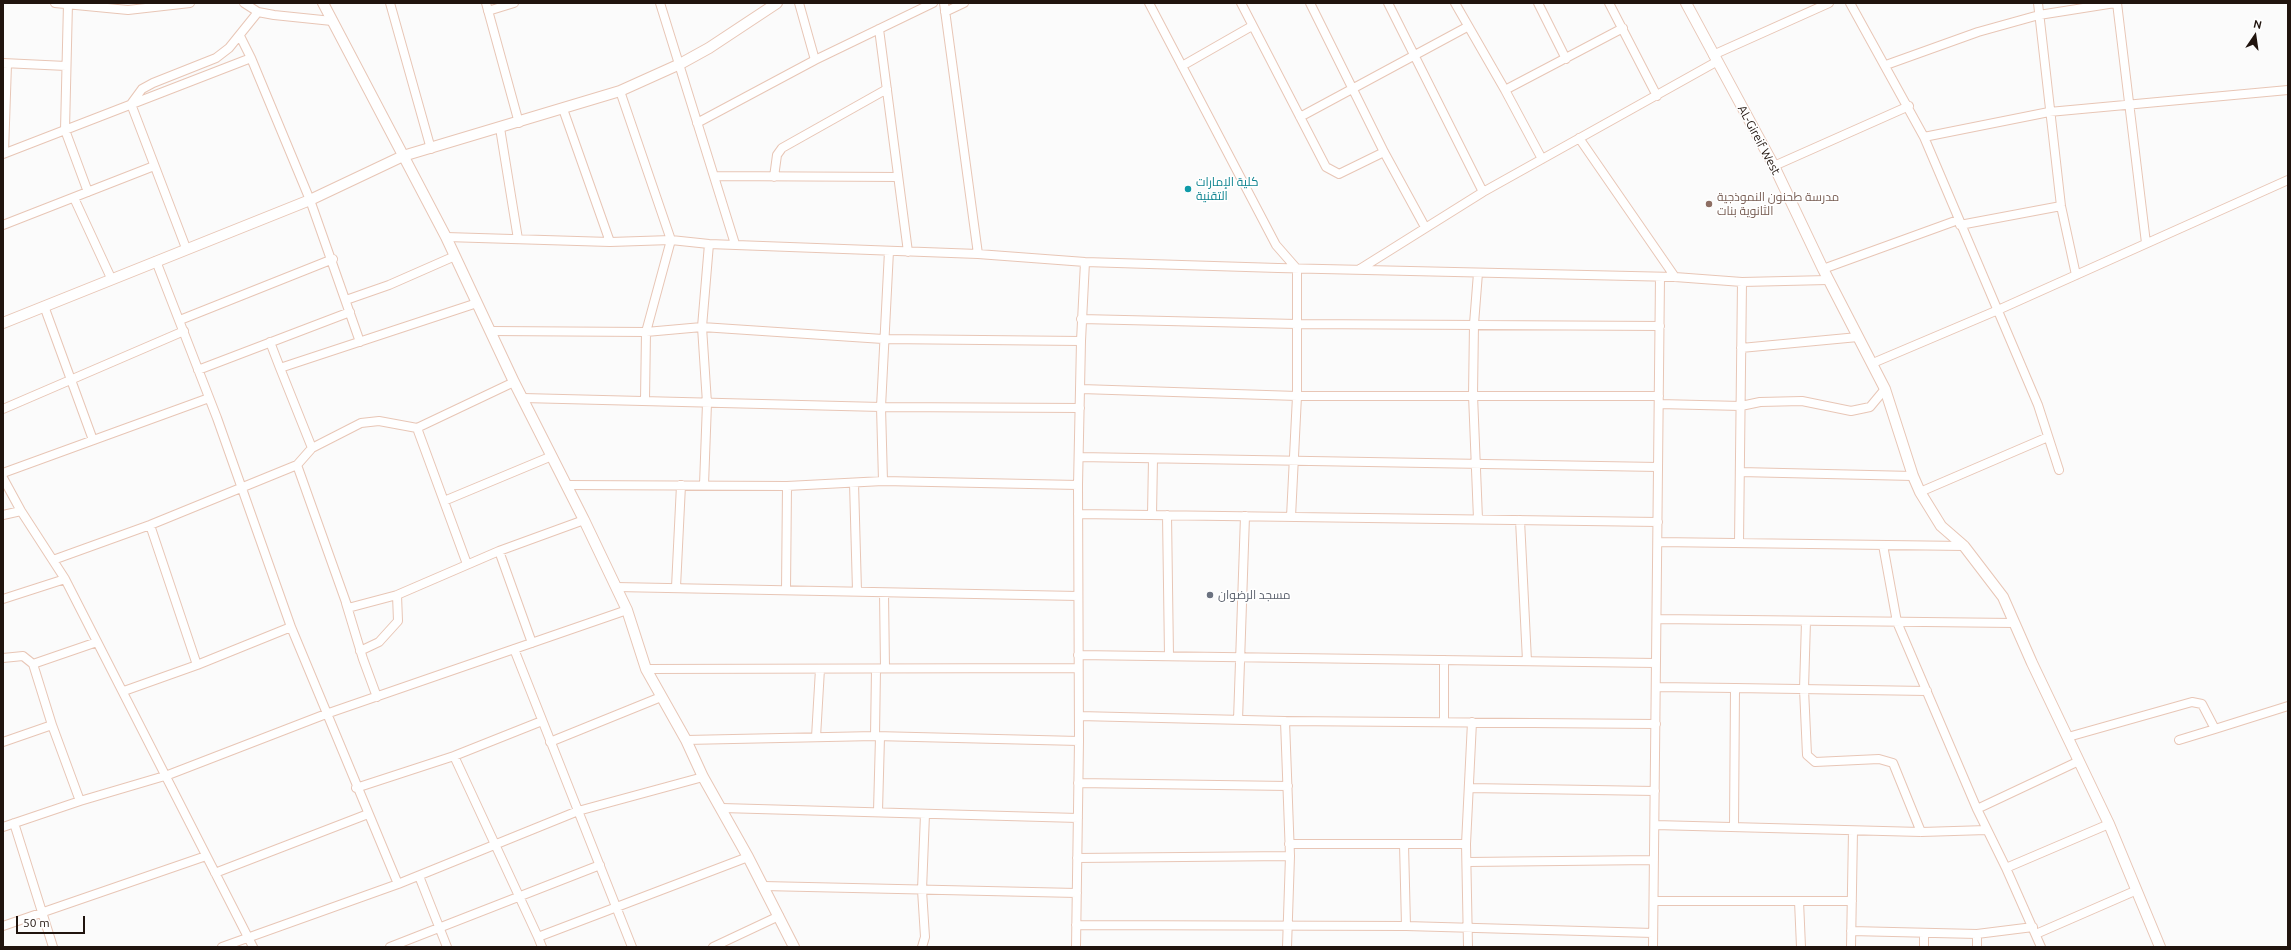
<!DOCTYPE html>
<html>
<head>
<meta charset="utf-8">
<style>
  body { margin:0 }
  #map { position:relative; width:2291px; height:950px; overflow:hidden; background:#fbfbfb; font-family:Ubuntu,sans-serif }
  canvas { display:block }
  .frame { position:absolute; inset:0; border:4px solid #20140e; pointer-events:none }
  .north { position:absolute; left:2235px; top:16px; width:40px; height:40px; -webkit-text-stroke:3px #fff; paint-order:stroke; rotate:13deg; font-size:11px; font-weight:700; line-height:16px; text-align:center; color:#20140e }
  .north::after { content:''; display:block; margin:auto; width:14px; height:18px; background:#20140e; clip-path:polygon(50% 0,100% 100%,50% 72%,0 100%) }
  .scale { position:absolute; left:16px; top:916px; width:69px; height:18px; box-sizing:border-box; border:2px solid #20140e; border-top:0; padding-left:5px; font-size:12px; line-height:14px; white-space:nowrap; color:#20140e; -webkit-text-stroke:3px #fff; paint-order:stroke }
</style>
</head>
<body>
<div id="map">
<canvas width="2291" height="950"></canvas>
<div class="frame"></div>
<div class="north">N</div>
<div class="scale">50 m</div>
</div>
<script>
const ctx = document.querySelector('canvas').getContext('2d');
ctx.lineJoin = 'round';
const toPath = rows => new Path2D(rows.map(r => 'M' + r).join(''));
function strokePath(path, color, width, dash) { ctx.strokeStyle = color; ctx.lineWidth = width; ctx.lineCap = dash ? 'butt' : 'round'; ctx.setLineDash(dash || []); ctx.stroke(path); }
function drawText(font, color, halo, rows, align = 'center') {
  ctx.font = font + ' Ubuntu,Cairo,sans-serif'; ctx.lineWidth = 3; ctx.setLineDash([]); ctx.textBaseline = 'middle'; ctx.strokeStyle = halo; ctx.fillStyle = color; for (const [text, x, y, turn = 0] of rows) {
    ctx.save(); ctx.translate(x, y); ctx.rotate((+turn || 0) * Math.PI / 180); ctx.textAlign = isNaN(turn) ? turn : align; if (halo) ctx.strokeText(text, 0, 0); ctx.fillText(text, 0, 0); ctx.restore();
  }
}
const minor = toPath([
  [55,3,128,10,190,3],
  [68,3,65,130,88,192],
  [244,3,258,12,274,15,332,21],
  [390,3,431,149],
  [486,3,519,123],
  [660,3,735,244],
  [799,3,815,60],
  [944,3,978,254],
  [1149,3,1276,245,1297,269,1297,396,1291,517],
  [1241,3,1326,167,1339,174,1384,152],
  [1310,3,1384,152,1425,227],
  [1388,3,1483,192],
  [1455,3,1505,90,1542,159],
  [1538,3,1566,59],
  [1609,3,1657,96],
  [1850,3,1924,137,2038,405,2059,470],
  [2038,3,2061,206,2076,275],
  [2117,3,2146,243],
  [488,11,514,3],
  [945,12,964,3],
  [879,29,908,252],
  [240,36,251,58],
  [1713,55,1829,3],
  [3,63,66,66],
  [1886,65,1978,32,2039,15,2115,3],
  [1182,66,1252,26],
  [1505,90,1623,28],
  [620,91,671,240,646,332,645,400],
  [563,109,610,242],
  [1300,117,1467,27],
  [697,123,815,60,933,3],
  [500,128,518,239],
  [1924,137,2049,112,2288,90],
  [1579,138,1675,277],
  [4,153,7,64],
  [3,154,251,58,310,200,360,342],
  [1774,166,1909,106],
  [714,176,898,177],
  [774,177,777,155,782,148,887,89],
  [74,198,111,278],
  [3,225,154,166],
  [1960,225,2061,206],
  [446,237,610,242,671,240,709,244,978,254,1085,262,1278,268,1675,277,1742,282,1828,280],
  [186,248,131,104,142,89,153,83,216,58,229,48,258,12],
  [156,261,217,418,291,627,398,884],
  [1360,269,1483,192,1716,62],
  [1823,269,1958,220],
  [346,300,389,285,455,256],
  [44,306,93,440],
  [1081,319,1297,324,1660,326],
  [180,320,333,259],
  [491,331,646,332,702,327,883,339,1081,341],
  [270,342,280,368,477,303],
  [1741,348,1858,337],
  [1873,363,1998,310,2288,180],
  [280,368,312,448],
  [198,370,350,312],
  [1081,389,1297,396,1659,396],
  [523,398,881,407,1080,408],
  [1659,404,1741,406,1760,402,1802,401,1851,411,1870,407,1885,389],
  [3,409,184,331],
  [417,428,467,564],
  [1079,457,1658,467],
  [297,465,348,608,397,595,499,551,584,520],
  [1740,472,1913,476],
  [3,473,209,398],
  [3,478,21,511,65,579,253,947],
  [883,481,881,407,889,251],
  [854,483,857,591],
  [566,485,787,486,883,481,1078,485],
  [704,485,707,403,702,327,709,244],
  [1920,492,2048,437],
  [444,501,552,456],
  [1078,514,1658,522],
  [3,515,21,511],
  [1152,515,1153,459],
  [1167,515,1169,656],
  [1478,519,1473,395,1474,324,1478,273],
  [1520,520,1527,661],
  [150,525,197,665],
  [1658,542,1964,546],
  [1739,543,1742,282],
  [1883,545,1897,622,1977,809,2006,868,2041,947],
  [499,551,532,643],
  [53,560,150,525,297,465,312,448,361,423,379,421,417,428,514,382],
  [616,587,1078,596],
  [676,587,681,485],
  [786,590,787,486],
  [884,593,885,668],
  [3,599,65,579],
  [346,603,363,659,377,697],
  [1657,619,2014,623],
  [1806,621,1804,689,1807,755,1815,762,1879,759,1893,763,1921,832],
  [514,649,632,947],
  [360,651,379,642,398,621,397,595],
  [1078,655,1656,663],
  [3,658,23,656,33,664],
  [1444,660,1444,722],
  [646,669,1078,668],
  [1656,687,1735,688],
  [124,691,197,665,291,627],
  [1079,716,1285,721,1656,724],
  [1238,720,1245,516],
  [1285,721,1290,856,1287,947],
  [52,725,33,664,97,642],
  [875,736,876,669],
  [816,737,820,669],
  [2068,737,2192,702,2202,704,2215,729,2288,706],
  [686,740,875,736,1079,741],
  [2179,740,2215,729],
  [3,742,52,725,80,801],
  [550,742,661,697],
  [454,756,538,937],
  [1078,783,1288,786],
  [356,788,454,756,542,721],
  [1469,788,1655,791],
  [722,808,1078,818],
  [1977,809,2079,761],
  [878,811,880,737],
  [14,823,53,947],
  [1655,825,1921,832,1987,830],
  [3,827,80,801,168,775,326,714,627,610],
  [1734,827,1735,688,1927,691],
  [1289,844,1466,844],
  [1404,844,1406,926],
  [1077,858,1290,856],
  [1468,862,1654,860],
  [2006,868,2109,824],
  [215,873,368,814],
  [419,876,447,947],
  [763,886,1077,893],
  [1654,901,1852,901],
  [1799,901,1801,947],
  [1076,925,1406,926,1653,933],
  [3,926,206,856],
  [1851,931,1977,934,2033,927],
  [1924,933,1924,947],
  [1977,934,1977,947],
  [2036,934,2137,890],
  [222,947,398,884,578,811,703,777],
  [390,947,600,865],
  [542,947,538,937,748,857],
  [713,947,779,916],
  [922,947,925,937,922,890,925,814],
  [1076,947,1079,741,1078,485,1081,341,1085,262],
  [1468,947,1466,844,1472,722],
  [1653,947,1660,277],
  [1851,947,1853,831]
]);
const tertiary = toPath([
  [323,3,446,237,514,382,584,520,627,610,646,669,686,740,703,777,748,857,794,947],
  [1686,3,1774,166,1823,269,1885,389,1913,476,1920,492,1941,526,1964,546,2003,597,2032,663,2109,824,2160,947],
  [3,323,310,200,403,156,620,91,680,64,709,48,777,3]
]);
strokePath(minor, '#e8c6b6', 10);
strokePath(tertiary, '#e8c6b6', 12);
strokePath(minor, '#fff', 8);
strokePath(tertiary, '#fff', 10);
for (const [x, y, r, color] of [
  [1188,189,4,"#0f9aa8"],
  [1709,204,4,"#8d6e63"],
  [1210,595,4,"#6b7280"]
]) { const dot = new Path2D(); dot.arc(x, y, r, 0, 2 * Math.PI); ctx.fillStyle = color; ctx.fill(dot); strokePath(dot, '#fff', 1.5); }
drawText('12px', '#20140e', '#fff', [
  ["AL-Gireif West",1759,140,62]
]);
drawText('12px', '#0d838f', '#fff', [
  ["كلية الإمارات",1196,182],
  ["التقنية",1196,196]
], 'left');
drawText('12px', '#785e54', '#fff', [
  ["مدرسة طحنون النموذجية",1717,197],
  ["الثانوية بنات",1717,211]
], 'left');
drawText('12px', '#5b616d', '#fff', [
  ["مسجد الرضوان",1218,595]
], 'left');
</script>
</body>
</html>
